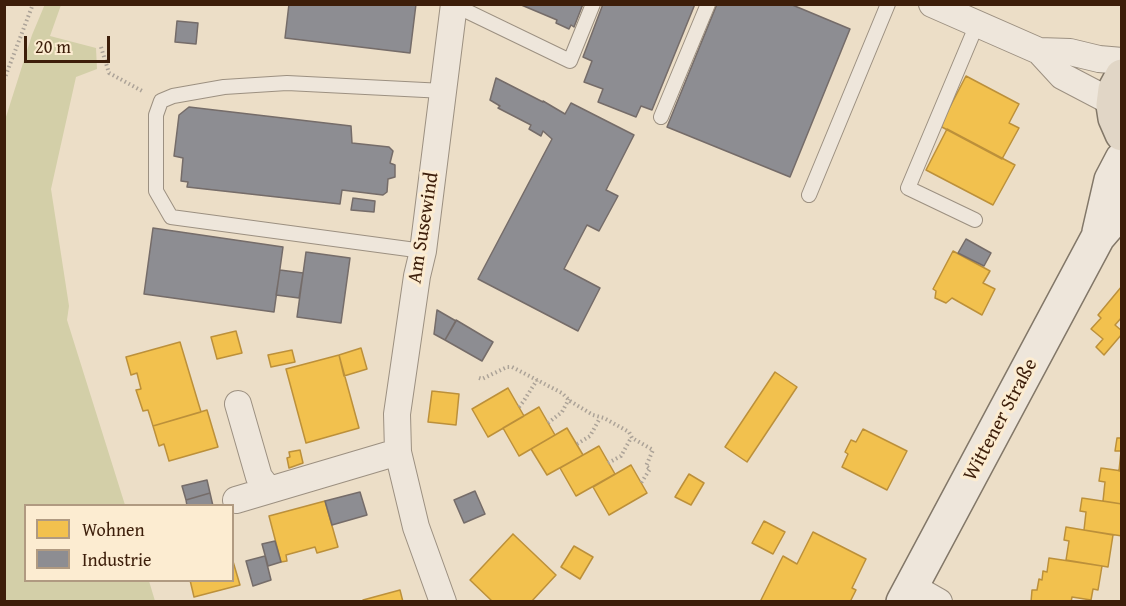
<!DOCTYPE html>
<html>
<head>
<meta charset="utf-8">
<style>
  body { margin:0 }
  #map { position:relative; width:1126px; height:606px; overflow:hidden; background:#ecdec7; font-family:"Gentium Book Plus",serif }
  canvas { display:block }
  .frame { position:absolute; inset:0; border:6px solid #3d1e0a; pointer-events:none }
  .legend { position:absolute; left:24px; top:504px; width:210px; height:78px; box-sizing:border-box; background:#fcecd1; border:2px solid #b09a81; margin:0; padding:8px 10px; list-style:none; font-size:18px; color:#3d1e0a }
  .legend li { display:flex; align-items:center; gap:12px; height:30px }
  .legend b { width:30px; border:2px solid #b09a81 }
  .scale { position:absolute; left:24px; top:36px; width:86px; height:27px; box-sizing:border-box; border:3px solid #3d1e0a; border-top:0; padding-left:8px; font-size:18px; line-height:21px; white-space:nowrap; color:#3d1e0a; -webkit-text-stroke:4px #fcecd1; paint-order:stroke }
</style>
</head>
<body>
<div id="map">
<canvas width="1126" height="606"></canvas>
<div class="frame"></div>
<ul class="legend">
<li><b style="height:16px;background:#f2c14e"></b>Wohnen</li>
<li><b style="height:16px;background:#8d8d92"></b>Industrie</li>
</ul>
<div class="scale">20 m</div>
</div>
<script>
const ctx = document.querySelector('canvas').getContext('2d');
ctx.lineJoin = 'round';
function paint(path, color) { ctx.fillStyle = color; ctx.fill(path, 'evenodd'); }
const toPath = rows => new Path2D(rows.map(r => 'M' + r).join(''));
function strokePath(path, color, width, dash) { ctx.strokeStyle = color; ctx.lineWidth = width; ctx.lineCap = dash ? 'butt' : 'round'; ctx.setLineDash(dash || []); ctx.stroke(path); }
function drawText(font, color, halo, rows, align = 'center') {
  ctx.font = font + ' "Gentium Book Plus",serif'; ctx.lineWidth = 6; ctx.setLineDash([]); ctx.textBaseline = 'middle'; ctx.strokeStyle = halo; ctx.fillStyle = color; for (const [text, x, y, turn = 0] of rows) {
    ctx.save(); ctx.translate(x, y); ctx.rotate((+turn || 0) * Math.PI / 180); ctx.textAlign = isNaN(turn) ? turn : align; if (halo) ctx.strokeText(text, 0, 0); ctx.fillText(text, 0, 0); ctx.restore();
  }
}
paint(toPath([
  [45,4,61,5,50,36,96,48,97,69,76,77,51,189,69,306,67,320,125,505,26,506,26,580,149,581,155,601,5,601,5,120,32,35]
]), '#d3cfa8');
const homes = toPath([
  [966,76,1019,104,1009,123,1019,128,1002,159,940,126,966,76],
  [947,129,1015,165,993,205,926,170,947,129],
  [953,251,990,271,983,283,995,289,982,315,952,298,946,303,935,298,936,291,933,289,953,251],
  [1122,286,1122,317,1115,325,1122,331,1122,334,1104,355,1096,347,1103,339,1091,329,1101,318,1098,315,1122,286],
  [236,331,242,353,217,359,211,337,236,331],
  [180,342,201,412,153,426,148,410,143,411,136,390,141,389,137,373,131,375,126,357,180,342],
  [361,348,367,369,344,376,339,355,361,348],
  [292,350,295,362,271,367,268,355,292,350],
  [339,355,359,428,306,443,286,369,339,355],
  [775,372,797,387,747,462,725,447,775,372],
  [508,388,524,416,488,437,472,409,508,388],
  [432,391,459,394,456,425,428,422,432,391],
  [539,407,555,435,519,456,503,428,539,407],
  [207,410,218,447,169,461,164,444,159,446,153,426,207,410],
  [567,428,583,455,547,475,531,449,567,428],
  [863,429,907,451,887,490,842,467,848,454,845,452,851,440,856,442,863,429],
  [1117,438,1122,438,1122,471,1119,471,1121,451,1115,451,1117,438],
  [599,446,615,474,576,496,560,468,599,446],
  [300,450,303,463,289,468,287,458,290,457,289,452,300,450],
  [631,465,647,493,609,515,593,487,631,465],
  [1101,468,1122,471,1122,504,1103,501,1105,482,1099,481,1101,468],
  [689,474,704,483,691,505,675,497,689,474],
  [1082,498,1122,504,1122,536,1084,530,1086,512,1080,511,1082,498],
  [325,501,338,547,317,553,315,547,286,555,287,561,281,562,269,516,325,501],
  [764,521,785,532,773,554,752,543,764,521],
  [1066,527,1113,535,1108,567,1066,560,1069,541,1064,540,1066,527],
  [813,532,866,559,852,588,856,590,850,602,760,602,783,556,797,564,813,532],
  [513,534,556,575,531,602,493,602,470,580,513,534],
  [574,546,593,557,580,579,561,567,574,546],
  [232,558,240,585,194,597,190,580,232,580,232,558],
  [1049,558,1102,566,1098,590,1093,589,1091,600,1072,597,1071,602,1031,602,1032,590,1037,590,1039,579,1042,580,1043,571,1047,572,1049,558],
  [400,590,403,602,363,602,363,600,400,590]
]);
paint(homes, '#f2c14e');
strokePath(homes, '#bc903a', 1.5);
const industry = toPath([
  [289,4,416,4,410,53,285,38,289,4],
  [519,4,583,4,574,27,571,25,569,29,556,23,557,20,519,4],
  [603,4,695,4,652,110,641,106,636,117,598,102,603,89,584,82,592,61,583,57,603,4],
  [717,4,790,4,850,29,790,177,667,127,717,4],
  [177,21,198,23,196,44,175,42,177,21],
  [496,78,543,102,543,101,565,114,571,103,634,135,606,190,618,196,599,231,587,225,564,269,600,288,578,331,478,279,552,139,543,131,541,136,529,129,531,125,498,108,500,106,490,100,496,78],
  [189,107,351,126,352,143,389,147,393,151,390,163,395,165,395,177,388,179,387,192,383,195,342,190,340,204,187,187,188,182,181,181,183,158,174,156,179,115,189,107],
  [353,198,375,201,374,212,351,210,353,198],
  [153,228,283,247,274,312,144,294,153,228],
  [966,239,991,253,984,266,958,253,966,239],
  [306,252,350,258,341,323,297,317,306,252],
  [280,270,303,273,299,298,276,295,280,270],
  [437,310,456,321,445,340,434,334,437,310],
  [456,320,493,342,482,361,445,340,456,320],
  [207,480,210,493,186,500,182,486,207,480],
  [475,491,485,514,464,523,454,500,475,491],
  [360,492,367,515,332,525,325,501,360,492],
  [210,493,213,506,187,506,186,500,210,493],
  [275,541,281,562,268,566,262,544,275,541],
  [265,556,271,580,253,586,246,561,265,556]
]);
paint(industry, '#8d8d92');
strokePath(industry, '#756c69', 1.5);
const lane = toPath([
  [454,5,570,61,593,4],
  [661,117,708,4],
  [809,195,888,4],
  [975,220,908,188,977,24],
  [423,251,171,217,156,191,156,115,161,101,173,96,224,87,287,83,444,91]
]);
const street = toPath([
  [932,4,1039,51,1070,52,1099,59,1122,61],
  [1039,51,1062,76,1104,98,1113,105],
  [238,404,259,477,269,490],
  [236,500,398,452],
  [911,586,939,602],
  [443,602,416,527,398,452,397,414,417,276,423,251,454,4]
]);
const secondary = toPath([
  [1099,232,1111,180,1122,159],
  [903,602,1098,237,1122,209]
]);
const primary = toPath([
  [1122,76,1115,89,1113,105,1115,118,1122,134]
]);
strokePath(lane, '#9c9081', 16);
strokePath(street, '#9c9081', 28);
strokePath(secondary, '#827768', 36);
strokePath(primary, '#827768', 36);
strokePath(toPath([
  [101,47,109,73,144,92],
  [4,80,33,4],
  [479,378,482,379,507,367,512,367,562,393,570,401,593,415,604,418,629,432,632,438,653,450,646,466,650,469,641,483],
  [519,407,523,402,537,380],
  [548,423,562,412,569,399],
  [577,444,590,436,600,418],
  [608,463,621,456,631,438]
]), '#aca398', 4, [1.5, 3]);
strokePath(lane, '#eee6db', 14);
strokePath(street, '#eee6db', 26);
strokePath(secondary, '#eee6db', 33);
strokePath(primary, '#e1d6c6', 33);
drawText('20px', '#3d1e0a', '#fcecd1', [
  ["Am Susewind",424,228,-81],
  ["Wittener Straße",1001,420,-62]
]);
</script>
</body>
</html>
